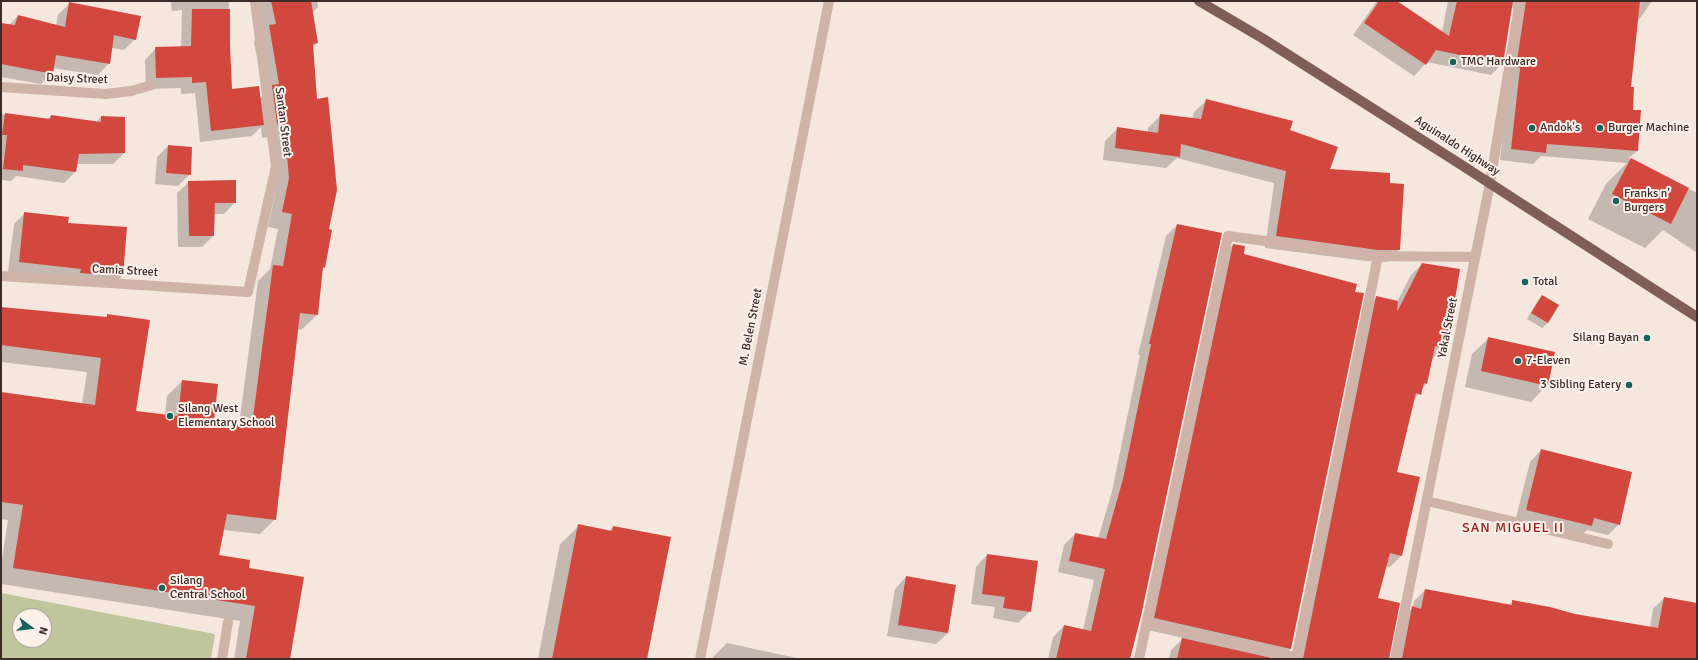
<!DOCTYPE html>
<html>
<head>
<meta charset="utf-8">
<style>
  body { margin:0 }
  #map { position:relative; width:1698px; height:660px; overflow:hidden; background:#f5e6de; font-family:Signika,sans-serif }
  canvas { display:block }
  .frame { position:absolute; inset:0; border:2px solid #3b2b29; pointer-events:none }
  .north { position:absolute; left:12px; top:608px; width:40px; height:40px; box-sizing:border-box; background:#fcf1eb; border:1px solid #afa29d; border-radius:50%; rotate:105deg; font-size:11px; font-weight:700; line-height:16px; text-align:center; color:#3b2b29 }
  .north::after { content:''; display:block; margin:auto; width:14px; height:18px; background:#19625a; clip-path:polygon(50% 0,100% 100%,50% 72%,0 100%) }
</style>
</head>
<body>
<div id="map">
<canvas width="1698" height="660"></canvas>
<div class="frame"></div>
<div class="north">N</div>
</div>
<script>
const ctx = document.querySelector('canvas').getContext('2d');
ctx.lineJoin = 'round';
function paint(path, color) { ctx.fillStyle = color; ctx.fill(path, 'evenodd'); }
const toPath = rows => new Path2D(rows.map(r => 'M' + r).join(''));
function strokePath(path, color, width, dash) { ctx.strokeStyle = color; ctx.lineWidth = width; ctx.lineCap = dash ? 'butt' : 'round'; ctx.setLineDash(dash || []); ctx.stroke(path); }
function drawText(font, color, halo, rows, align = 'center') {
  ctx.font = font + ' Signika,sans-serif'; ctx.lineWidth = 4; ctx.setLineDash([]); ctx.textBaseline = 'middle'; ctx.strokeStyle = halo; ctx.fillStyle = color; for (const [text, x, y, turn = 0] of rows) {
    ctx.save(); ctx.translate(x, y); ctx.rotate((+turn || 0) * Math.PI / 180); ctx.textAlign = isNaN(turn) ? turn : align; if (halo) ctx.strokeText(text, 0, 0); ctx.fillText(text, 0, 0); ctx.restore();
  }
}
paint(toPath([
  [1,593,215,634,211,659,1,659],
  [20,616,44,616,44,640,20,640]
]), '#bfc69b');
paint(toPath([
  [171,1,229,1,229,45,231,90,260,98,264,95,254,42,260,35,252,1,317,1,318,7,312,13,317,43,312,48,327,230,317,315,301,330,297,329,275,519,260,534,223,530,218,556,248,569,290,659,234,659,240,621,1,584,1,566,8,520,1,519,1,393,82,404,87,372,1,362,1,308,105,318,108,315,135,411,165,415,167,396,182,381,213,422,239,425,258,281,270,269,278,229,268,227,275,194,269,137,262,138,261,127,252,136,200,142,195,93,181,94,181,88,146,89,145,60,156,48,181,48,182,10,172,11],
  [1377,1,1395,1,1442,32,1448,1,1652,1,1636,24,1629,88,1637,151,1629,158,1697,193,1697,253,1663,230,1645,248,1588,219,1606,184,1627,163,1541,156,1533,164,1500,160,1515,14,1512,5,1502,64,1491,75,1427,62,1414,76,1353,35],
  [70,3,135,39,124,50,112,48,109,63,98,75,53,68,52,73,41,84,1,77,1,24,9,25,18,16,56,26,58,15],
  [1207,100,1289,131,1329,170,1388,184,1399,249,1387,262,1366,261,1265,248,1274,183,1177,158,1166,168,1103,160,1105,141,1118,128,1148,132,1148,128,1161,115,1192,119,1194,112],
  [1,114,47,119,51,116,96,122,101,117,124,118,124,153,113,164,76,164,75,172,64,183,16,176,11,181,1,180],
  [168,146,190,174,178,186,155,184,157,157],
  [189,182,235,202,224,214,214,214,213,236,202,247,178,247,177,193],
  [25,213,67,224,122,276,111,287,8,272,14,224],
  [1177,225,1129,659,1048,659,1053,637,1064,626,1083,630,1094,580,1058,572,1064,545,1075,534,1098,539,1112,491,1140,355,1138,355,1166,236],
  [1233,245,1243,255,1290,649,1280,659,1169,659,1171,650,1183,638,1144,629,1222,256],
  [1422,264,1444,348,1432,359,1426,384,1413,401,1396,472,1401,556,1390,567,1385,566,1376,599,1388,659,1294,659,1366,309,1377,297,1397,302,1411,275],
  [1542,296,1548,323,1542,328,1527,319,1537,302],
  [1489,338,1547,385,1531,402,1465,387,1472,354],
  [1541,450,1619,524,1608,535,1587,530,1580,537,1515,522,1530,462],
  [579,526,609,531,613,527,647,659,538,659,560,544],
  [987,555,1030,611,1018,623,993,618,995,607,971,604,976,567],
  [906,577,955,585,948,633,936,644,887,636,895,589],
  [1425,590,1508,606,1513,601,1575,615,1650,628,1653,609,1664,598,1697,604,1697,659,1393,659,1401,619,1413,608,1414,601],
  [727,643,801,659,711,659]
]), '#0003');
paint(toPath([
  [271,1,311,1,318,43,313,44,317,99,328,97,337,190,329,229,332,230,325,268,323,267,318,315,300,313,276,520,227,514,219,555,250,560,249,568,304,577,290,659,246,659,255,606,13,568,23,505,1,502,1,392,95,405,101,358,1,345,1,307,107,317,107,314,150,320,136,411,178,416,182,380,218,384,214,421,252,425,273,265,283,266,292,214,282,212,289,178,284,123,277,124,272,85,279,84,269,25,276,24],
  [1379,1,1397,1,1449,36,1457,1,1513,1,1503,64,1436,50,1426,65,1364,23],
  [1526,1,1640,1,1631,87,1634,87,1633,110,1641,110,1638,151,1547,144,1546,153,1511,149,1520,68,1516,67],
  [69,2,141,16,136,40,114,35,110,64,56,55,53,74,1,64,1,23,15,25,18,15,65,27],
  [192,9,230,9,230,45,232,89,259,86,264,125,211,131,206,82,192,83,192,77,156,78,155,47,191,46],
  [1206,99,1293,121,1290,130,1338,147,1330,169,1390,173,1390,183,1404,184,1400,250,1378,250,1276,236,1286,171,1181,144,1180,157,1115,148,1117,127,1158,133,1160,114,1201,119],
  [5,113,50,119,51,115,101,122,101,116,125,117,125,153,79,154,76,172,23,165,23,171,3,169,7,135,2,135],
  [168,145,192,147,191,175,166,173],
  [1631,158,1689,188,1671,224,1612,194],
  [236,180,236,203,215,203,214,236,189,236,188,181],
  [24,212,69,217,68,223,127,227,123,276,80,273,81,269,19,262],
  [1177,224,1222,233,1141,616,1130,659,1056,659,1064,625,1091,631,1105,569,1069,561,1075,533,1106,539,1123,479,1151,344,1149,344],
  [1233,244,1245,246,1244,254,1357,284,1355,292,1364,293,1291,649,1154,618],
  [1422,263,1460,269,1452,318,1444,348,1435,346,1427,384,1424,383,1421,395,1416,393,1397,472,1420,477,1402,556,1390,553,1378,598,1400,603,1389,659,1303,659,1376,296,1398,301,1397,312],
  [1542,295,1559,305,1548,323,1531,313],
  [1488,337,1555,352,1548,386,1481,371],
  [1541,449,1632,472,1620,525,1594,518,1592,526,1526,510],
  [578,524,612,531,613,526,671,537,647,659,552,659],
  [987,554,1038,561,1031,612,1003,608,1005,597,982,594],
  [906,576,956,585,948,633,898,625],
  [1425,589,1512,605,1512,600,1550,607,1575,614,1658,628,1664,597,1697,603,1697,659,1402,659,1412,606,1421,609],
  [1182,638,1276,659,1177,659]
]), '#d3483e');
strokePath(toPath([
  [1427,501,1608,544],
  [222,659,228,622]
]), '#cfb3a8', 10);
strokePath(toPath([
  [1,87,106,94,131,91,152,85],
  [1490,183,1520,1],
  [1,276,248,292,276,166,255,1],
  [1147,623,1296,657],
  [1139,659,1228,236,1378,256,1475,257],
  [1296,659,1378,256]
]), '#cfb3a8', 10);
strokePath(toPath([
  [700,659,829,1],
  [1395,659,1490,183]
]), '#cfb3a8', 10);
strokePath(toPath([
  [1199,1,1262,38,1460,164,1697,317]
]), '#7f5e58', 10);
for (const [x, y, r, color] of [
  [1453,62,4,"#19625a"],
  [1532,128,4,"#19625a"],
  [1600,128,4,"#19625a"],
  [1616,201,4,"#19625a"],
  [1525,282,4,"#19625a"],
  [1647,338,4,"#19625a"],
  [1518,361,4,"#19625a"],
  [1629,385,4,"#19625a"],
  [170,416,4,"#19625a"],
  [162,588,4,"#19625a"]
]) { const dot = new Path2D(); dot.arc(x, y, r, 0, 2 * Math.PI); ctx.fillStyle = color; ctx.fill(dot); strokePath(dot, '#fcf1eb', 1.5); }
drawText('12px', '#3b2b29', '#fcf1eb', [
  ["TMC Hardware",1461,62],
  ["Andok's",1540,128],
  ["Burger Machine",1608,128],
  ["Franks n'",1624,194],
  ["Burgers",1624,208],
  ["Total",1533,282],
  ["Silang Bayan",1639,338,"right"],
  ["7-Eleven",1526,361],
  ["3 Sibling Eatery",1621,385,"right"],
  ["Silang West",178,409],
  ["Elementary School",178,423],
  ["Silang",170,581],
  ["Central School",170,595]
], 'left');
drawText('12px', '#3b2b29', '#fcf1eb', [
  ["Daisy Street",77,79,2],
  ["Santan Street",283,122,83],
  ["Aguinaldo Highway",1457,146,33],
  ["Camia Street",125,271,3],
  ["M. Belen Street",751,327,-79],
  ["Yakal Street",1448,328,-79]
]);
ctx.letterSpacing = '1px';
drawText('14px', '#942018', '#fcf1eb', [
  ["SAN MIGUEL II",1513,528]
]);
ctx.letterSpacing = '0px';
</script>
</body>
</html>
